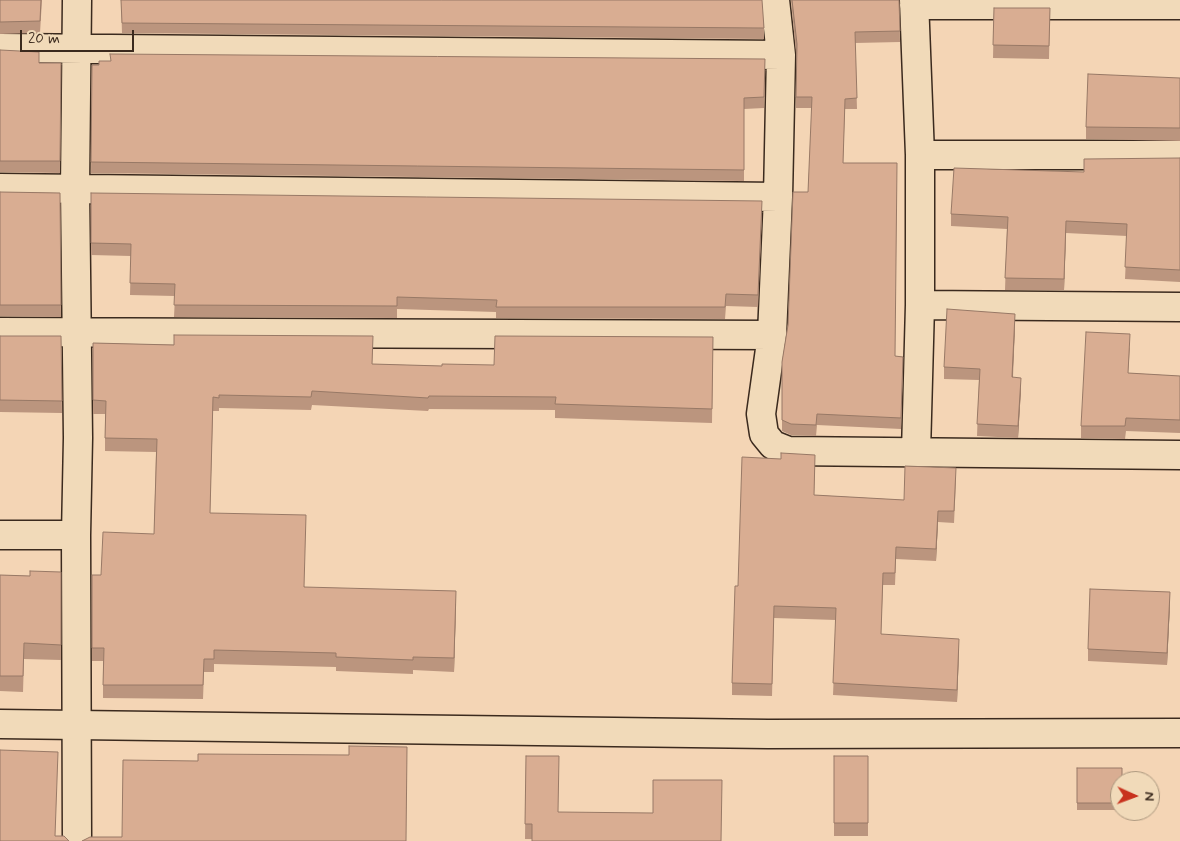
<!DOCTYPE html>
<html>
<head>
<meta charset="utf-8">
<style>
  body { margin:0 }
  #map { position:relative; width:1180px; height:841px; overflow:hidden; background:#f4d5b5; font-family:Mynerve,sans-serif }
  canvas { display:block }
  .north { position:absolute; left:1110px; top:771px; width:50px; height:50px; box-sizing:border-box; background:#f1dab9; border:1px solid #a8947b; border-radius:50%; rotate:92deg; font-size:14px; font-weight:700; line-height:20px; text-align:center; color:#3b2a1e }
  .north::after { content:''; display:block; margin:auto; width:18px; height:22px; background:#c8321e; clip-path:polygon(50% 0,100% 100%,50% 72%,0 100%) }
  .scale { position:absolute; left:20px; top:30px; width:114px; height:22px; box-sizing:border-box; border:2px solid #3b2a1e; border-top:0; padding-left:6px; font-size:15px; line-height:18px; white-space:nowrap; color:#3b2a1e; -webkit-text-stroke:4px #f1dab9; paint-order:stroke }
</style>
</head>
<body>
<div id="map">
<canvas width="1180" height="841"></canvas>
<div class="north">N</div>
<div class="scale">20 m</div>
</div>
<script>
const ctx = document.querySelector('canvas').getContext('2d');
ctx.lineJoin = 'round';
const toPath = rows => new Path2D(rows.map(r => 'M' + r).join(''));
function strokePath(path, color, width, dash) { ctx.strokeStyle = color; ctx.lineWidth = width; ctx.lineCap = dash ? 'butt' : 'round'; ctx.setLineDash(dash || []); ctx.stroke(path); }
function paint(path, color) { ctx.fillStyle = color; ctx.fill(path, 'evenodd'); }
const street = toPath([
  [775,0,781,55,778,197,772,335,761,414,764,434,773,445,788,451,1180,455],
  [914,0,920,155,920,305,916,452],
  [914,5,1180,5],
  [0,48,781,55],
  [920,155,1180,155],
  [0,188,778,197],
  [920,305,1180,307],
  [0,332,772,335],
  [0,535,76,535],
  [77,841,76,535,78,438,75,188,77,0]
]);
const secondary = toPath([
  [0,724,768,734,1180,733]
]);
strokePath(street, '#3b2a1e', 31);
strokePath(secondary, '#3b2a1e', 31);
strokePath(street, '#f1dab9', 28);
strokePath(secondary, '#f1dab9', 28);
paint(toPath([
  [0,0,42,0,40,33,0,34],
  [121,0,764,28,764,39,122,33],
  [791,0,899,0,900,42,855,43,857,109,845,109,843,163,895,356,903,357,901,429,817,425,816,436,791,435,782,431,782,362,808,192,812,108,796,108,796,53],
  [994,8,1050,8,1049,59,993,58],
  [0,50,39,63,61,63,60,173,0,172],
  [765,59,764,108,744,109,744,181,91,173,92,65],
  [1180,78,1180,141,1086,139,1086,127],
  [1180,158,1180,282,1125,279,1127,236,1066,233,1064,290,1005,290,1007,229,951,226,951,214,1084,172],
  [0,192,60,193,61,317,0,316],
  [91,193,762,212,758,307,726,306,725,319,496,318,496,312,397,309,397,318,174,317,175,296,130,295,131,256,91,255],
  [1015,326,1013,377,1021,389,1018,438,977,436,979,380,944,379,944,367],
  [0,336,61,336,62,413,0,412],
  [713,337,712,423,555,418,555,410,429,409,428,411,312,405,311,410,219,408,219,411,213,411,210,513,305,587,456,604,454,672,413,670,413,674,336,671,336,667,214,664,214,672,204,672,203,699,103,698,103,661,92,661,92,575,101,575,154,534,156,452,105,451,105,414,93,414,93,343,373,349,372,364,442,366,494,365],
  [1130,347,1128,373,1180,376,1180,433,1126,431,1125,439,1081,438,1081,426],
  [815,467,814,495,904,500,956,480,954,523,938,522,936,561,896,559,895,585,883,585,881,634,959,650,957,702,833,695,836,620,774,618,772,696,732,695,732,683,738,586],
  [61,572,61,660,24,659,23,692,0,691,0,575,30,576],
  [1170,604,1167,665,1088,661,1088,649],
  [526,756,558,812,722,841,525,839],
  [834,756,868,756,868,836,834,836],
  [1077,768,1120,781,1120,810,1077,810]
]), '#bb957e');
paint(toPath([
  [762,201,762,212,758,307,758,295],
  [1066,221,1066,233,1064,290,1064,279],
  [1015,314,1015,326,1012,389,1012,377],
  [1021,378,1021,389,1018,438,1018,426],
  [938,511,938,522,936,561,936,549],
  [456,591,456,604,454,672,454,658],
  [1170,592,1170,604,1167,665,1167,653],
  [959,639,959,650,957,702,957,690]
]), '#987966');
const building = toPath([
  [0,0,41,0,40,21,0,22,0,0],
  [121,0,762,0,764,28,122,23,121,0],
  [792,0,899,0,900,31,855,32,857,98,845,99,843,163,897,163,895,356,903,357,901,418,817,414,816,425,791,424,782,420,782,362,788,325,793,192,808,192,812,97,796,97,797,44,792,0],
  [994,8,1050,8,1049,46,993,45,994,8],
  [0,50,39,52,39,63,61,63,60,161,0,161,0,50],
  [110,54,765,59,764,97,744,98,744,170,91,162,92,65,99,65,99,61,111,61,110,54],
  [1088,74,1180,78,1180,128,1086,127,1088,74],
  [1180,158,1180,270,1125,267,1127,224,1066,221,1064,279,1005,278,1008,217,951,214,954,168,1084,172,1084,159,1180,158],
  [0,192,60,193,61,305,0,305,0,192],
  [91,193,762,201,758,295,726,294,725,307,496,307,497,300,397,297,397,306,174,305,175,284,130,283,131,244,91,243,91,193],
  [947,309,1015,314,1012,377,1021,378,1018,426,977,424,980,369,944,367,947,309],
  [1086,332,1130,334,1128,373,1180,376,1180,420,1126,418,1125,426,1081,426,1086,332],
  [174,335,373,336,372,364,442,366,442,364,494,365,495,336,713,337,712,409,555,404,556,397,429,396,428,398,312,391,311,397,219,395,219,398,213,397,210,513,306,515,304,587,456,591,454,658,413,657,413,660,336,657,336,653,214,650,214,659,204,659,203,685,103,685,104,648,92,648,92,575,101,575,103,532,154,534,157,439,105,438,106,401,93,400,93,343,174,345,174,335],
  [0,336,61,336,62,401,0,400,0,336],
  [781,453,815,455,814,495,904,500,905,466,956,468,954,511,938,511,936,549,896,547,895,573,883,573,881,634,959,639,957,690,833,683,836,608,774,606,772,684,732,683,735,586,738,586,742,457,781,459,781,453],
  [30,571,61,572,61,645,24,643,23,676,0,676,0,575,30,576,30,571],
  [1090,589,1170,592,1167,653,1088,649,1090,589],
  [349,746,407,747,406,841,82,841,90,837,122,837,123,760,198,761,198,754,349,755,349,746],
  [0,750,58,752,55,836,64,836,69,841,0,841,0,750],
  [526,756,559,756,558,812,653,813,653,780,722,780,721,841,532,841,532,824,525,824,526,756],
  [834,756,868,756,868,823,834,823,834,756],
  [1077,768,1122,768,1122,781,1120,781,1120,803,1077,803,1077,768]
]);
paint(building, '#d9ad92');
strokePath(building, '#987966', 1);
</script>
</body>
</html>
